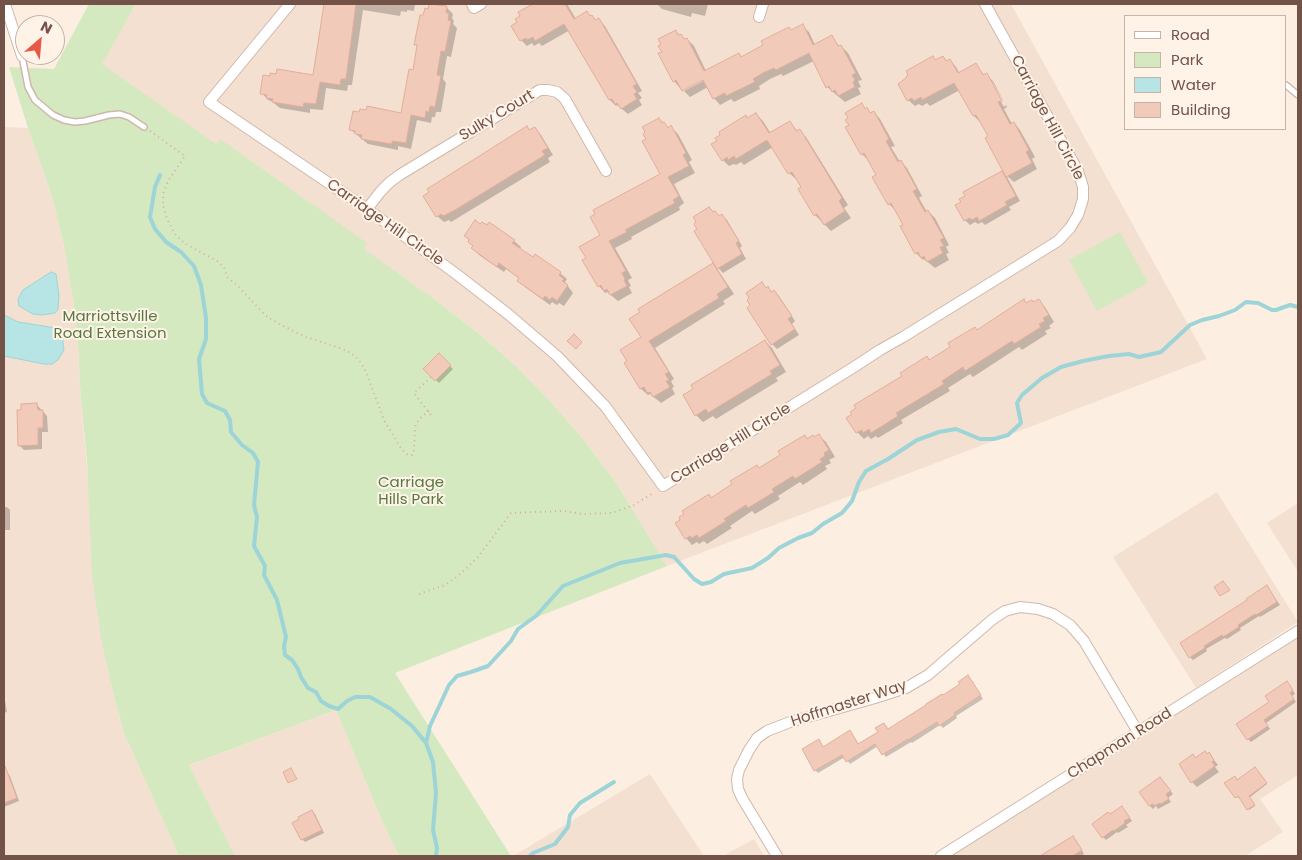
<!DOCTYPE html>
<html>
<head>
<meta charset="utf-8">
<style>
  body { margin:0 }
  #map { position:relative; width:1302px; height:860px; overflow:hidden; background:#fcefe2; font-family:Poppins,sans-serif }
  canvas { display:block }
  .frame { position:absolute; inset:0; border:5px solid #735348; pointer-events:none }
  .legend { position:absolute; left:1124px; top:15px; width:162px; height:115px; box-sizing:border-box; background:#fff3e8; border:1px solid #c7b3a8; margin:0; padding:6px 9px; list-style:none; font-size:15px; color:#735348 }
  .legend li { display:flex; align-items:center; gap:10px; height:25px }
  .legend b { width:25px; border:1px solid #c7b3a8 }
  .north { position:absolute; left:15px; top:15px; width:50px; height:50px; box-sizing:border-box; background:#fff3e8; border:1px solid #c7b3a8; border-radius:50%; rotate:27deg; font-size:14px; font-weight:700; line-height:20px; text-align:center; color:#735348 }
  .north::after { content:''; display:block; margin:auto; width:18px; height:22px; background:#e75946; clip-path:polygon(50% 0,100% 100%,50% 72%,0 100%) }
</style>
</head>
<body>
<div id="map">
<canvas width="1302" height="860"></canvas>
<div class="frame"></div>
<ul class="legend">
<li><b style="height:6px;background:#fff"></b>Road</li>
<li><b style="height:14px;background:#d5e9c0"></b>Park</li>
<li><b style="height:14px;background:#b7e4e5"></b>Water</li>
<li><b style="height:14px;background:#f2cab9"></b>Building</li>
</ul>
<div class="north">N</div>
</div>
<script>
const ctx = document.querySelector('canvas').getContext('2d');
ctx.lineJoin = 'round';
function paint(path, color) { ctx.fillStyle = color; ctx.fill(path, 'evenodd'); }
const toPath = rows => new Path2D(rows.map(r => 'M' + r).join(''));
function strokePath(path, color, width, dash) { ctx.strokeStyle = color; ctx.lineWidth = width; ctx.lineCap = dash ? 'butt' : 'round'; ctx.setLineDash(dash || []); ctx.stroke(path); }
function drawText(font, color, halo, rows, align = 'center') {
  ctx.font = font + ' Poppins,sans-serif'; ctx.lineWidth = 4; ctx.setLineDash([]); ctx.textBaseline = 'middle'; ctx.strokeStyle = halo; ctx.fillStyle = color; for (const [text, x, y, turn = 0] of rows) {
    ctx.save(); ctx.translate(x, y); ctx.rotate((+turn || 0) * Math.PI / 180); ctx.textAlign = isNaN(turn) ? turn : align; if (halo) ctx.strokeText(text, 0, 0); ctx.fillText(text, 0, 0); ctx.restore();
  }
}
paint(toPath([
  [136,4,1011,4,1207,359,667,566,615,481,582,438,550,401,517,367,478,333,433,298,101,64],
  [4,127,28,128,53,200,64,246,74,305,78,344,80,388,102,645,113,692,124,733,179,856,4,856],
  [1217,492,1298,622,1196,688,1113,557],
  [1298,503,1298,572,1267,523],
  [1298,636,1298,775,1260,799,1283,832,1245,856,949,856],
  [336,710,382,821,399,856,235,856,189,765],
  [650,774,704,856,513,856],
  [754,839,764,856,723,856]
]), '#f4e0d0');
paint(toPath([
  [89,4,136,4,102,64,216,144,220,139,367,243,364,249,433,298,478,333,517,367,550,401,582,438,615,481,667,566,395,673,511,856,399,856,382,821,336,710,189,765,235,856,179,856,124,733,113,692,102,645,92,575,87,462,80,388,78,344,74,305,64,246,53,200,28,128,9,67,54,69],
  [1120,232,1148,283,1097,311,1069,260]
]), '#d5e9c0');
const water = toPath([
  [51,272,56,274,59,296,58,309,55,313,42,315,33,314,19,306,18,299,23,290,51,272],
  [4,315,18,322,56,328,62,333,64,350,58,360,52,364,44,364,4,356,4,315]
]);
paint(water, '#b7e4e5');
strokePath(water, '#9dd4d7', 1);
paint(toPath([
  [325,4,415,4,414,11,407,10,407,12,401,11,400,16,363,10,352,85,348,85,347,91,326,88,323,110,310,109,310,113,280,108,271,101,268,100,262,93,314,76],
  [430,4,447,8,453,14,452,18,454,21,453,24,457,28,451,57,447,56,443,79,446,83,441,112,436,112,435,117,432,117,431,123,417,120,411,149,398,146,398,150,368,144,351,130,402,115,414,72,418,47,415,44,424,17,429,10],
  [536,4,567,4,576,19,587,13,597,21,599,20,605,26,642,91,638,93,642,98,639,100,642,105,628,114,617,105,616,106,610,100,570,30,542,46,539,43,534,46,532,43,527,46,521,40,518,22,522,16,520,13],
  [657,4,708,4,705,16,692,13,691,17,662,9],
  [802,26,809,32,815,45,832,37,840,47,841,46,848,53,862,80,858,81,861,87,858,88,861,94,845,102,827,87,814,61,783,76,781,74,770,79,759,86,760,89,734,102,731,99,720,105,714,98,708,87,690,97,684,91,709,78,708,76,684,89,684,91,681,87,680,88,674,81,663,52,675,31,685,40,687,39,694,46,706,71,739,55,742,58],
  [933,58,936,61,947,62,950,60,956,67,960,74,976,65,985,76,986,75,993,81,1007,107,1004,109,1012,124,1014,123,1020,130,1035,157,1032,159,1037,169,1014,182,1007,176,990,137,980,122,974,116,960,90,930,106,927,103,922,106,919,104,915,106,908,100],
  [989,81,992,81,1006,105,1004,107],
  [861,105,872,114,874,112,880,119,895,146,891,147,900,162,901,162,907,168,922,196,919,198,927,212,928,211,935,218,949,245,946,247,949,253,946,254,949,260,935,268,924,259,923,260,916,253,905,225,895,210,889,204,877,175,868,160,862,154,850,126],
  [756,114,763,121,771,134,790,122,798,132,799,131,806,137,848,205,844,208,851,218,831,231,815,215,800,190,803,187,797,178,796,179,789,173,773,147,744,165,741,162,736,165,734,164,729,166,723,160,748,120],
  [659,119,669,128,671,127,678,134,692,160,689,162,695,173,674,184,684,203,679,207,680,210,631,237,632,239,615,248,632,278,628,280,631,286,629,287,632,293,618,301,607,292,605,293,599,286,587,258,602,236,662,174,647,140],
  [535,128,541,135,553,155,548,158,550,162,451,222,449,220,444,222,437,216,530,131],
  [1002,172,1007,177,1020,201,1009,207,1011,210,985,225,982,222,978,224,975,222,970,225,965,220],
  [709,208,720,217,722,216,727,220,742,246,740,248,746,259,723,273,719,269,696,232,699,230,698,223],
  [466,236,514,241,521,247,519,250,560,273,567,279,565,282,573,293,564,306,559,303,557,305,552,302,550,305,525,287,518,281,520,279,506,269,504,272,479,255,473,248,474,246],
  [712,264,718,270,734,294,723,301,725,304,655,348,674,379,671,381,674,387,672,388,675,394,661,403,650,394,648,395,641,389,626,363,629,361,643,338],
  [768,288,772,293,774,292,779,296,795,321,792,324,799,335,777,349,772,344,767,289],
  [1038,301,1045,307,1054,322,1049,326,1051,328,1045,331,1047,334,1022,350,1019,347,973,377,970,374,948,388,950,391,901,420,903,423,878,438,876,436,871,439,868,436,864,439,857,432,930,361,977,331,1027,304],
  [765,341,772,348,786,372,776,378,778,381,716,419,713,416,703,422,696,415,684,396],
  [439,355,453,369,439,383,425,369],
  [37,405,47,416,48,432,42,432,42,449,24,450,19,445],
  [819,436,826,442,835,457,829,460,831,463,825,466,827,469,803,485,800,482,778,496,780,499,755,514,752,511,730,526,732,528,707,544,704,541,699,544,697,542,692,545,686,538,709,496,712,499,808,440,814,439],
  [4,504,5,507,7,507,10,510,10,530,4,530],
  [1267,587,1280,605,1260,617,1259,616,1240,628,1241,630,1227,639,1225,638,1206,649,1207,651,1193,660,1190,657],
  [971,680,983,699,956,716,957,718,943,728,940,725,912,743,911,742,886,757,878,746,850,764,845,757,818,773,815,770,818,741,824,748,853,735,859,745,879,733,884,724,889,730],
  [1290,685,1295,694,1292,696,1296,702,1266,723,1270,729,1251,742,1248,739,1271,703],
  [4,695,7,712,4,713],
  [1209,754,1218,765,1215,767,1219,772,1197,787,1192,782,1195,759],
  [1255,768,1267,784,1249,798,1255,806,1249,810,1240,797,1238,798,1226,784,1237,781],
  [4,773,7,773,10,776,19,801,4,807],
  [1163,782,1173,794,1168,798,1171,802,1158,809,1156,806,1153,809,1150,806],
  [312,811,315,814,324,833,305,842,302,839],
  [1125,811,1132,821,1126,825,1128,827,1118,833,1117,832,1106,840,1103,837,1110,816],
  [1076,840,1084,854,1080,856,1053,856,1050,852]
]), '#0003');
strokePath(toPath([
  [160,175,155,187,150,217,155,229,166,242,181,252,194,266,201,285,206,318,206,339,199,359,202,394,207,403,225,411,230,420,231,432,242,445,253,453,258,462,254,505,257,517,254,546,265,566,264,575,277,600,286,637,284,646,285,655,292,660,298,669,301,677,308,688,316,692,321,701,329,706,338,709,347,701,355,697,370,697,391,709,412,726,426,743,433,762,436,793,433,830,437,848,436,856],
  [426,743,430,726,449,685,457,676,471,672,488,666,511,641,518,629,536,616,563,586,620,563,666,555,674,557,694,579,702,584,711,582,724,574,752,568,768,558,779,548,798,538,812,533,823,524,842,513,852,501,859,482,866,471,888,459,917,440,939,432,956,429,980,439,994,439,1008,435,1021,423,1017,403,1022,395,1042,378,1061,367,1083,361,1109,356,1129,354,1139,357,1161,352,1190,325,1202,320,1219,316,1235,310,1246,302,1258,303,1272,310,1276,310,1290,305,1298,307],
  [530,856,533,853,555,844,568,827,570,815,580,803,614,782]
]), '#9dd4d7', 4);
const building = toPath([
  [324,4,356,4,346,79,341,79,340,85,320,82,316,104,304,103,303,107,272,102,273,99,266,98,267,95,260,94,263,75,270,76,270,73,276,74,277,69,313,75,324,4],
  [429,4,447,6,446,13,449,13,448,20,451,21,445,52,441,51,437,75,441,76,435,107,430,106,429,112,426,111,425,118,411,115,406,143,392,141,392,144,361,139,362,135,355,134,355,131,349,130,353,111,359,112,360,109,366,110,367,106,401,113,409,69,413,70,417,45,414,45,420,15,423,15,425,8,428,9,429,4],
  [533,4,565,4,574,19,587,11,590,16,592,15,595,20,599,18,637,84,633,86,637,92,634,94,637,99,621,109,617,103,615,104,612,99,609,100,564,24,535,41,533,37,527,40,526,38,520,41,511,26,517,22,515,19,520,16,518,12,533,4],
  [803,24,813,45,832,35,838,46,841,45,856,73,852,75,855,80,853,82,855,87,838,96,835,90,832,92,829,86,826,88,809,53,776,70,774,68,763,73,753,79,755,82,726,96,725,93,713,99,703,80,682,91,676,80,673,82,658,53,662,52,658,46,661,45,658,39,676,30,678,35,681,34,684,39,687,38,704,71,739,53,741,57,763,45,761,41,789,27,791,30,803,24],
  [933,56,935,60,943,56,946,61,950,59,958,73,976,63,983,75,987,73,1002,101,998,102,1010,124,1014,122,1029,150,1026,152,1032,163,1006,177,985,138,988,136,976,115,973,116,954,83,922,100,921,97,914,101,912,98,907,101,898,84,906,78,906,77,908,75,906,71,933,56],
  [862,103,865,109,867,107,870,113,874,111,889,139,886,141,898,162,901,160,917,189,913,191,925,212,928,210,944,238,940,240,944,246,940,247,943,253,927,262,924,256,921,258,918,252,915,254,900,226,903,225,891,203,888,205,872,177,876,175,864,153,861,155,845,127,849,125,845,120,848,118,845,113,862,103],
  [756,113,769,133,790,121,796,131,800,129,842,198,839,201,845,211,824,225,817,214,814,216,798,189,801,187,792,172,788,174,767,140,736,159,734,156,728,160,727,157,722,161,711,144,717,141,715,138,720,135,719,132,746,115,747,118,756,113],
  [659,118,662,123,664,122,668,128,671,125,686,153,683,155,689,166,668,177,679,196,673,200,675,203,625,230,627,232,609,241,626,271,622,273,625,279,624,280,627,286,610,295,607,289,604,291,601,285,598,287,582,260,586,258,579,247,600,235,590,217,595,214,593,210,660,174,642,141,646,139,643,134,645,132,642,127,659,118],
  [527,126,529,130,535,127,548,148,542,151,545,155,455,210,443,216,442,214,436,217,423,196,429,192,427,189,527,126],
  [1002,171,1016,196,1005,202,1007,205,979,221,977,217,972,220,970,218,964,221,955,205,961,202,959,199,965,196,963,192,1002,171],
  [709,207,713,212,715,211,719,216,722,214,739,241,736,243,742,254,717,269,694,231,697,229,694,224,696,222,693,217,709,207],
  [475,220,480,224,482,222,487,225,489,222,515,240,512,243,533,257,535,254,561,272,559,275,564,279,562,281,568,285,557,301,552,297,550,300,545,296,543,299,517,281,519,278,499,263,497,267,471,248,473,246,468,242,469,239,464,236,475,220],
  [713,263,728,287,717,294,719,298,649,341,669,372,665,374,669,380,666,381,670,387,653,397,650,392,647,393,644,387,640,389,624,363,627,361,620,350,641,337,629,319,640,312,638,309,713,263],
  [762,282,766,288,768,286,771,292,774,290,792,316,788,319,795,329,771,345,747,308,750,305,747,300,749,298,746,293,762,282],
  [1024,299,1026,303,1032,300,1033,302,1039,299,1049,315,1043,318,1045,321,1039,324,1041,327,1014,344,1012,341,965,371,963,367,942,381,944,384,896,413,898,416,871,433,869,429,863,433,862,430,856,433,846,418,852,414,850,412,856,408,854,405,902,376,900,373,927,356,929,360,950,347,948,343,975,327,977,330,1024,299],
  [574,334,582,342,576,349,567,341,574,334],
  [765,340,780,365,770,371,772,374,708,413,706,409,695,416,683,395,693,389,691,385,765,340],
  [439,353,451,365,435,381,423,369,439,353],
  [37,403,38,410,43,410,43,428,38,428,38,445,18,446,17,410,21,410,21,404,37,403],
  [819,434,829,450,824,453,825,456,820,459,822,462,795,479,793,476,772,489,774,492,748,508,746,505,724,519,726,521,699,538,697,535,692,538,690,536,685,539,675,523,680,520,679,517,684,514,682,511,709,494,711,498,732,484,730,481,757,465,759,468,780,455,778,451,805,435,807,439,813,435,814,437,819,434],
  [1223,581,1230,590,1220,596,1214,587,1223,581],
  [1267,585,1277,602,1256,615,1255,614,1238,625,1239,627,1223,637,1222,635,1204,646,1205,648,1189,658,1180,643,1247,600,1246,599,1267,585],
  [968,675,981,695,954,713,955,715,939,726,937,722,908,740,908,739,882,755,875,744,846,762,842,755,814,771,802,749,819,739,823,747,850,730,858,744,878,732,875,728,884,723,888,729,926,705,926,704,942,694,943,695,960,684,958,682,968,675],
  [1287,681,1293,690,1290,693,1294,699,1264,720,1268,726,1247,740,1236,724,1269,702,1265,696,1287,681],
  [1205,751,1207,754,1209,752,1214,760,1212,762,1215,766,1191,783,1179,764,1193,754,1195,758,1205,751],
  [4,766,5,766,17,798,4,803,4,766],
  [1255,767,1267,783,1249,796,1255,805,1247,810,1238,796,1235,798,1224,783,1235,776,1237,780,1255,767],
  [291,768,297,779,288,783,283,772,291,768],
  [1160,777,1171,791,1166,794,1169,799,1161,804,1160,803,1154,806,1153,804,1149,806,1139,792,1160,777],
  [1122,806,1130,818,1124,821,1125,823,1114,831,1113,830,1102,838,1092,824,1108,812,1110,814,1122,806],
  [312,810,322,830,301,840,292,823,299,819,298,817,312,810],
  [1073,836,1082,850,1073,856,1040,856,1073,836]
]);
paint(building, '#f2cab9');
strokePath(building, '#e4ae9a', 1);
const lane = toPath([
  [22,56,28,87,35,100,53,115,64,120,75,122,85,121,109,115,120,114,129,117,144,127],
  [1286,85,1298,95]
]);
const street = toPath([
  [5,4,22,56],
  [290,4,209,102,367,209,455,273,508,314,557,356,605,406,663,486,854,367,880,350,903,337,1058,241,1070,228,1078,215,1083,199,1083,187,1078,171,985,4],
  [472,4,474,8,481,4],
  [759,17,763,4],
  [367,209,381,191,390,182,401,174,540,90,548,90,557,92,565,99,606,171],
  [777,856,742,798,738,789,737,779,739,770,749,750,757,738,767,731,790,722,875,698,906,688,928,675,993,619,1005,611,1020,607,1038,609,1053,614,1070,625,1084,641,1138,732],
  [941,856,1298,631]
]);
strokePath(lane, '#cfb7ac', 8);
strokePath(street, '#cfb7ac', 12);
strokePath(toPath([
  [150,131,185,156,168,181,163,194,163,205,167,219,175,234,184,243,217,261,224,267,227,277,237,285,266,316,281,325,306,337,340,348,351,353,359,360,366,372,384,420,402,450,408,455,412,455,414,452,415,427,419,419,429,411],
  [431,377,414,393,433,418],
  [419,594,445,585,458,576,478,557,511,513,563,511,583,514,612,513,634,505,653,493]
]), '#d6ad9d', 2, [1, 4]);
strokePath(lane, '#fff', 5);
strokePath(street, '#fff', 10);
drawText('15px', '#735348', '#fff3e8', [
  ["Sulky Court",497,116,-31],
  ["Carriage Hill Circle",1047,118,62],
  ["Carriage Hill Circle",385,223,35],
  ["Carriage Hill Circle",731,444,-32],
  ["Hoffmaster Way",849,704,-18],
  ["Chapman Road",1120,744,-32]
]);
drawText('15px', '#577941', '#fff3e8', [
  ["Marriottsville",110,317],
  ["Road Extension",110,334],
  ["Carriage",411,483],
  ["Hills Park",411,500]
]);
</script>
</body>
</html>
